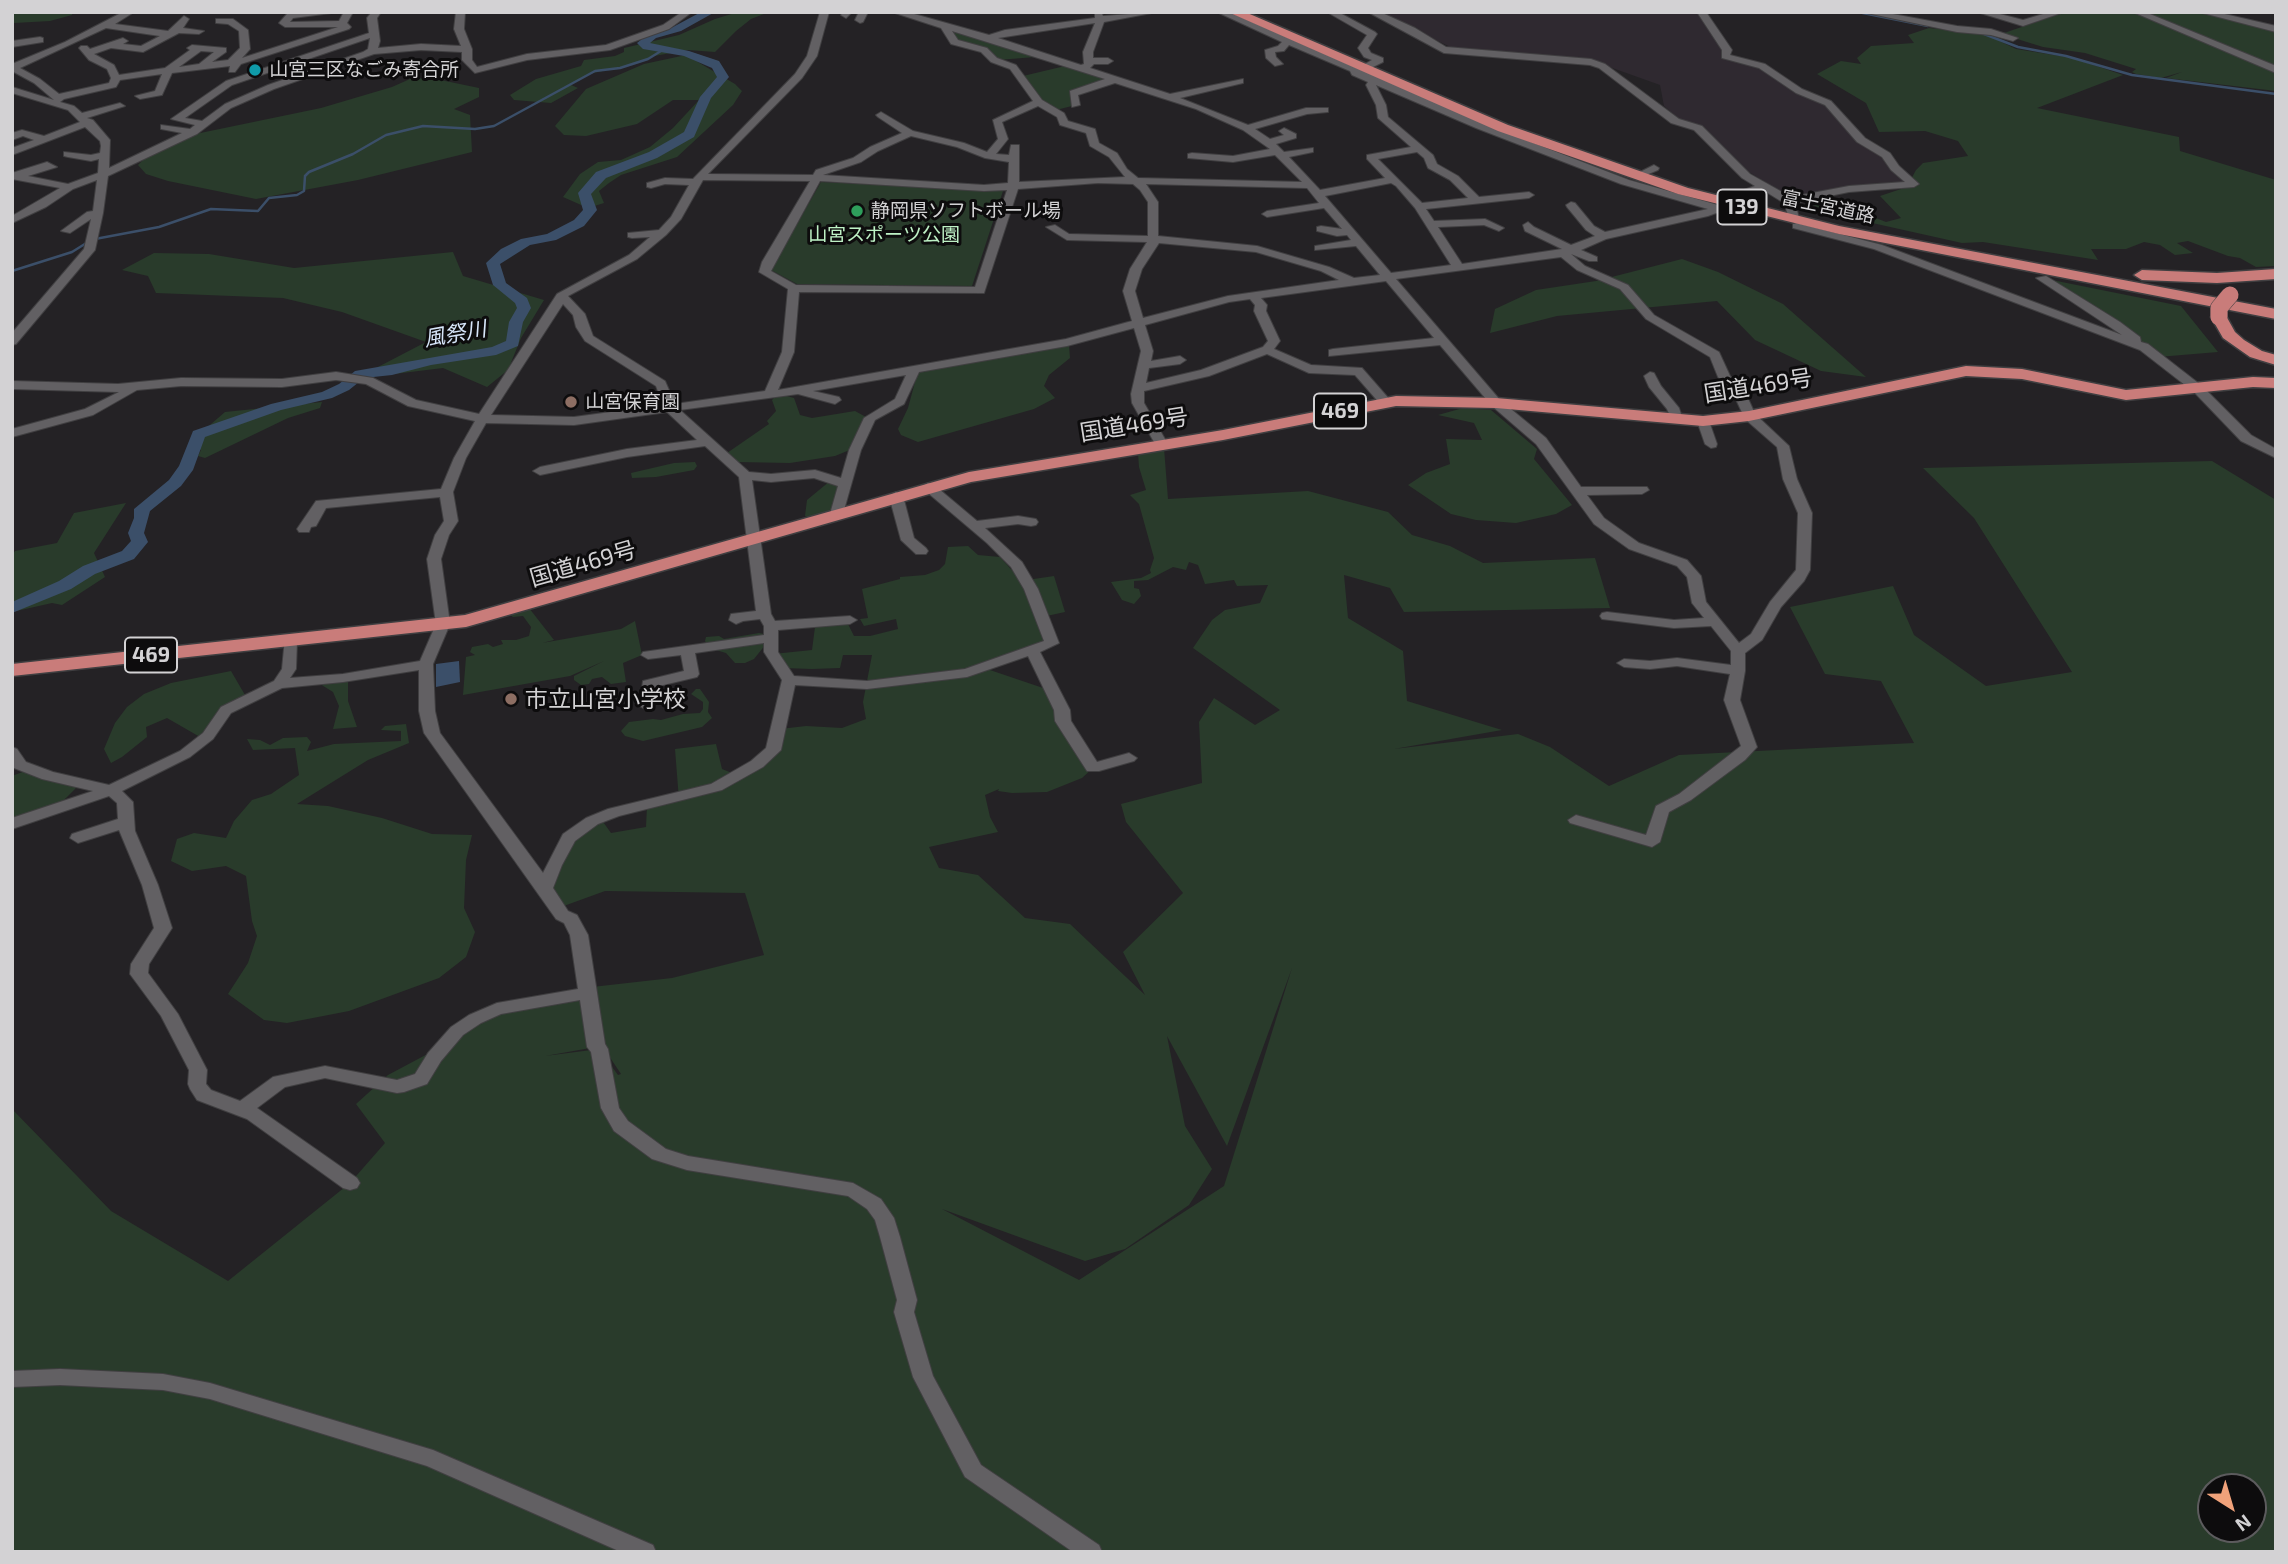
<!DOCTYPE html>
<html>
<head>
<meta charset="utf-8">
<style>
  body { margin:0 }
  #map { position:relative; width:2288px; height:1564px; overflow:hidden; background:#242225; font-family:"Exo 2",sans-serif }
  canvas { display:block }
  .frame { position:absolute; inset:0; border:14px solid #d3d2d4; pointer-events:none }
  .north { position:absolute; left:2197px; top:1473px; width:70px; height:70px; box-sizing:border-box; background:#0d0c0d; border:2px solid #5c5b5d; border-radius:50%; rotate:143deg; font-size:19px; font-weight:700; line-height:28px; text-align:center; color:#d3d2d4 }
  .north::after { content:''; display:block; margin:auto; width:24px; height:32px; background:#f0a27a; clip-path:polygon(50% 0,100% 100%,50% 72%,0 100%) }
</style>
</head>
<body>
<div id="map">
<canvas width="2288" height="1564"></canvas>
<div class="frame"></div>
<div class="north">N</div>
</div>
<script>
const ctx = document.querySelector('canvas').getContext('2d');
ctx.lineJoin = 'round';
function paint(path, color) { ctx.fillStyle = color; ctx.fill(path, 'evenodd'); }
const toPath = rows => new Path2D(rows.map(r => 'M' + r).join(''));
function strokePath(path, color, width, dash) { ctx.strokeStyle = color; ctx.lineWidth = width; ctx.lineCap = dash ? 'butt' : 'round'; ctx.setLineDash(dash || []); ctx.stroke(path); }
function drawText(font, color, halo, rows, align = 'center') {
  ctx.font = font + ' "Exo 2","Noto Sans JP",sans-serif'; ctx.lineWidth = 6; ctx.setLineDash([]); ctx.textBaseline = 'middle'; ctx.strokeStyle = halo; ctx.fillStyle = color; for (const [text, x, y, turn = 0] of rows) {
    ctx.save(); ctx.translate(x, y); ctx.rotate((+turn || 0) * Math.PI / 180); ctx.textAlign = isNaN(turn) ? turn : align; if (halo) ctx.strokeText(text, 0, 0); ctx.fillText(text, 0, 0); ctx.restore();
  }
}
paint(toPath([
  [1377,12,1699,12,1724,45,1725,56,1762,66,1809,96,1828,103,1870,146,1883,153,1909,182,1790,198,1746,170,1700,126,1680,120,1664,106,1660,85,1590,60,1461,52]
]), '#2f2930');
paint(toPath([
  [12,12,73,12,72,15,50,21,14,23],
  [738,12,769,12,751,19,736,31,715,52,688,50,654,56,639,63,589,74,571,85,578,88,551,103,514,100,510,95,536,79,581,66,584,60,615,56,624,52,624,48,679,35,715,19],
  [2066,12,2202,12,2276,29,2276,91,2166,78,2182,72,2161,78,2136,74,2132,72,2136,69,2085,53,2043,47,2001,34],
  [1929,28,1985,34,2016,49,2073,58,2123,75,2037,108,2179,137,2180,151,2276,180,2276,266,2256,267,2240,258,2228,256,2188,241,2177,243,2193,253,2175,255,2160,245,2144,242,2126,249,2091,249,2098,260,1983,242,1962,243,1832,214,1807,202,1830,200,1886,222,1901,218,1880,196,1907,187,1916,170,1923,163,1968,156,1958,141,1925,131,1879,132,1866,103,1817,74,1841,61,1861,64,1857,58,1871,46,1914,43,1908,35],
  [950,29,1035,57,998,60,987,49,957,41],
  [686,55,735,84,742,91,733,105,677,157,621,175,609,183,599,191,604,203,588,208,563,197,580,174,598,162,621,160,650,147,673,128,699,100,673,100,637,124,586,136,564,135,555,126,586,89,644,64],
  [1065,66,1107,80,1070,92,1072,106,1056,110,1041,102,1023,76],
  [431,78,479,88,479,97,454,109,470,115,472,152,358,180,256,199,168,181,146,174,138,165,157,146,181,137,321,108,392,87,410,79],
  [821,182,1003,191,972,286,797,284,771,270],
  [453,252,463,276,544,300,521,338,508,370,487,387,443,368,394,374,376,368,426,342,342,312,283,298,156,293,148,276,122,270,154,253,209,254,294,268],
  [1682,259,1718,272,1783,304,1866,377,1821,371,1755,340,1717,301,1557,316,1490,333,1495,309,1536,290,1596,281],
  [2042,278,2181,306,2218,352,2158,357],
  [1069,345,1070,358,1049,375,1044,386,1055,398,1034,409,918,442,901,435,898,429,908,408,918,371],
  [783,395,794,398,800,415,812,418,855,411,866,417,852,449,835,456,790,463,737,462,727,453,769,424,767,421,776,411,772,400,776,396],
  [322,402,320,408,288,418,205,458,198,456,201,450,189,443,225,412],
  [1463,408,1491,410,1537,449,1534,459,1572,505,1556,514,1516,523,1476,520,1451,514,1408,485,1426,473,1450,464,1446,439,1482,440,1474,423,1438,415],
  [1164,448,1168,499,1308,491,1388,512,1412,535,1450,546,1483,563,1595,558,1610,608,1404,612,1390,588,1344,575,1348,618,1403,651,1407,701,1502,730,1394,749,1518,734,1550,747,1609,786,1679,755,1914,743,1881,681,1825,674,1790,607,1893,586,1914,635,1986,686,2072,672,1974,518,1923,468,2212,461,2276,500,2276,1552,12,1552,12,1109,111,1211,228,1281,350,1183,385,1143,356,1104,388,1075,450,1042,485,1017,590,998,596,1047,545,1056,599,1049,618,1075,621,1074,601,1044,592,987,672,978,764,955,745,893,605,891,561,907,545,888,569,838,601,819,611,833,646,827,647,806,679,800,675,749,716,744,722,769,737,775,757,766,780,729,806,726,842,728,866,719,863,702,872,655,843,655,840,668,812,669,783,668,773,654,812,650,815,627,847,622,854,636,870,636,898,629,896,619,864,626,860,619,868,618,862,589,900,579,900,577,925,575,939,570,945,564,948,547,968,546,978,555,1000,557,1018,577,1027,580,1054,576,1065,612,1042,617,1052,643,987,669,1049,690,1093,768,1082,778,1047,792,1012,793,998,791,999,789,985,795,990,817,998,832,929,847,939,868,978,875,1025,918,1070,924,1145,995,1123,952,1183,893,1126,822,1121,804,1202,783,1199,722,1214,698,1255,725,1280,710,1193,648,1212,620,1225,610,1260,603,1268,585,1237,586,1234,580,1205,584,1198,565,1189,562,1186,570,1173,567,1148,580,1134,581,1134,588,1139,589,1141,596,1134,604,1122,600,1111,582,1141,578,1151,573,1150,570,1154,558,1139,504,1130,495,1146,490,1139,467,1138,453],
  [1292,968,1224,1186,1079,1280,942,1209,1085,1261,1125,1249,1189,1205,1212,1169,1185,1126,1167,1036,1227,1146],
  [2211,1487,2253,1487,2253,1529,2211,1529],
  [695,462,697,466,694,470,656,477,632,478,631,473,674,463],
  [830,481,837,485,841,494,832,512,812,518,805,516,807,500],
  [126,503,94,553,105,577,62,605,52,603,12,612,12,556,15,551,57,543,74,513],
  [529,608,554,640,542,643,621,629,635,621,642,655,623,663,626,682,611,684,602,677,592,679,589,684,581,685,574,680,574,676,604,661,570,676,463,695,466,657,475,655,470,652,472,647,488,644,493,647,503,644,501,640,516,640,529,636,531,627,523,616,513,617,509,614],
  [759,633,765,634,766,644,754,659,745,663,735,663,726,653,709,648,705,641,706,637,719,636,724,639],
  [231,671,245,695,222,707,200,737,167,718,146,727,147,737,122,757,111,763,104,749,115,723,127,707,144,694,171,683],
  [348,679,348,701,357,727,333,729,339,706,333,692,320,684,322,682],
  [696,689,700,689,709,702,708,712,712,718,702,727,643,741,625,736,621,731,629,722,653,719,661,720,683,714,700,713,703,709,703,702,691,694],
  [406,724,409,743,368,760,297,804,328,806,382,818,432,834,472,835,466,860,464,908,475,932,466,957,439,978,349,1011,287,1023,264,1020,228,994,248,963,257,936,252,921,246,876,226,866,192,871,171,861,177,839,194,833,226,838,234,821,252,800,271,794,299,775,295,748,253,750,247,739,260,740,270,745,283,738,307,737,311,742,307,751,334,744,401,741,401,731,381,730,385,726],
  [25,771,78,786,62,802,12,820,12,776]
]), '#293b2b');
paint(toPath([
  [459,661,460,682,436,687,436,664]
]), '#3b4f69');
strokePath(toPath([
  [1858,12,1928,26],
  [1984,34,2018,47,2066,56,2132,75,2276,94],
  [95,239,159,227,211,209,258,211,269,198,297,195,304,191,305,176,309,172,353,154,386,135,423,126,475,129,494,126,595,71,620,68,648,59,661,51],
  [12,271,72,252,88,242]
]), '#3b4f69', 2.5);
paint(toPath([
  [701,12,715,12,681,31,656,38,650,43,689,51,719,61,729,77,711,98,694,137,657,158,606,178,591,194,597,210,584,226,556,240,530,245,500,264,506,283,527,298,531,308,523,322,518,346,496,355,431,365,392,375,364,378,349,390,332,398,281,410,205,437,193,470,181,486,150,511,144,533,148,542,134,559,95,574,71,589,12,613,12,602,59,581,83,566,122,551,131,541,128,533,134,518,134,509,169,480,179,466,193,431,271,404,322,392,339,384,355,371,492,347,506,341,509,322,517,308,515,303,493,285,486,263,501,249,521,239,547,234,574,220,583,210,578,193,596,172,649,152,684,132,700,97,717,77,712,68,684,56,643,49,637,43,648,34,673,27,701,12]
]), '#3b4f69');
const minor = toPath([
  [123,12,134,12,115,24,168,31,184,16,189,19,183,28,204,31,199,34,179,33,143,52,111,48,94,54,114,65,119,75,165,68,190,50,187,48,192,45,226,48,226,52,212,62,228,60,240,48,239,31,228,24,216,23,216,19,233,19,248,30,250,49,242,58,338,27,285,27,279,23,287,14,339,12,293,18,290,22,339,21,344,12,353,12,347,23,351,27,349,29,241,64,235,72,229,72,230,66,172,73,162,95,140,99,135,96,155,91,162,74,120,80,116,87,64,99,60,102,74,106,82,113,120,103,125,106,87,118,93,120,110,140,109,168,182,133,161,129,161,125,190,129,195,125,171,119,226,81,369,33,367,18,372,12,381,12,377,18,380,41,378,48,421,44,461,46,454,29,456,12,465,12,464,29,472,49,472,60,477,67,527,54,606,45,663,25,682,12,692,12,669,29,610,50,527,60,475,73,462,60,462,52,421,50,374,54,274,89,231,108,197,134,108,176,103,213,95,250,16,344,12,345,12,333,84,249,91,219,70,233,61,231,87,212,93,211,97,180,73,189,46,207,12,223,12,216,60,188,12,179,12,173,47,162,57,167,28,176,68,184,98,173,99,159,91,161,68,157,64,156,64,152,91,155,100,153,101,146,100,141,85,127,12,155,12,148,34,140,23,136,12,140,12,133,22,130,44,136,80,122,68,110,12,93,12,87,54,100,34,83,12,71,12,64,65,42,123,12],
  [106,28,160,36,141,46,123,44,128,41,123,38,90,49,87,46,81,46,79,48,89,60,107,69,111,78,109,83,59,94,40,79,20,68,106,28],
  [370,38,368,49,363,52,268,85,225,104,202,121,185,118,232,85,370,38],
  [201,51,214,52,199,64,179,67,201,51],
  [820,12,829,12,817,56,802,78,708,174,813,175,816,170,853,158,870,147,902,133,878,117,876,115,881,112,913,131,964,143,987,152,998,139,993,120,1033,101,1010,69,991,62,981,52,951,44,941,28,892,12,907,12,989,35,1005,30,1095,18,1095,12,1101,12,1103,16,1157,12,1104,22,1093,52,1093,58,1108,58,1113,61,1108,64,1094,64,1090,68,1170,94,1243,79,1243,83,1180,98,1248,125,1306,108,1328,108,1328,112,1307,114,1255,129,1270,139,1284,135,1279,131,1284,128,1296,134,1296,138,1276,144,1284,152,1313,148,1313,152,1289,157,1320,190,1385,178,1367,159,1367,155,1411,147,1378,118,1376,105,1366,85,1368,82,1352,75,1350,71,1289,45,1284,51,1275,52,1276,57,1283,64,1275,66,1266,58,1265,50,1278,46,1282,42,1217,12,1229,12,1484,124,1629,180,1718,205,1730,204,1730,208,1708,216,1606,239,1581,250,1597,257,1597,261,1589,261,1571,254,1585,266,1628,285,1654,315,1719,352,1730,376,1746,394,1755,414,1789,446,1797,479,1812,513,1810,570,1804,581,1781,607,1762,640,1745,653,1745,671,1740,700,1757,747,1745,760,1691,800,1669,812,1660,842,1652,847,1570,823,1568,820,1576,815,1646,835,1656,806,1679,794,1741,746,1724,700,1730,674,1677,666,1650,669,1624,667,1617,663,1624,659,1650,661,1677,658,1731,665,1731,651,1711,626,1674,628,1602,619,1600,616,1602,613,1607,612,1674,620,1704,618,1692,603,1687,577,1677,566,1629,549,1594,524,1536,444,1492,406,1440,345,1329,356,1329,350,1333,349,1434,338,1386,281,1261,298,1267,305,1266,311,1280,341,1274,349,1311,365,1362,368,1390,400,1390,406,1382,406,1355,375,1309,373,1267,354,1209,376,1144,391,1144,403,1169,446,1163,450,1158,449,1132,403,1131,394,1141,351,1134,328,1067,346,919,372,904,404,875,420,861,450,842,517,837,518,830,514,838,486,814,478,771,482,752,480,771,614,775,621,850,616,857,620,850,624,778,630,778,652,794,676,867,681,965,669,1044,641,1024,589,1011,567,987,543,921,487,928,483,933,484,977,521,1018,516,1036,519,1038,522,1036,525,1031,526,1018,524,985,528,1022,562,1038,589,1059,643,1040,652,1070,710,1071,721,1097,762,1129,753,1137,758,1134,761,1099,771,1087,771,1055,721,1054,710,1028,656,967,677,867,689,795,685,781,750,763,767,722,790,619,816,598,824,575,841,562,865,553,888,568,911,577,915,588,935,605,1044,608,1049,619,1108,628,1121,666,1149,688,1156,853,1183,881,1199,894,1218,900,1237,917,1300,914,1312,933,1376,981,1465,1099,1545,1102,1552,1073,1552,965,1477,913,1377,894,1312,897,1300,880,1237,875,1220,867,1209,848,1196,687,1170,652,1159,614,1131,601,1108,591,1052,587,1047,580,1000,501,1014,481,1023,463,1035,441,1061,427,1084,404,1092,397,1093,325,1078,285,1087,257,1108,357,1178,360,1183,357,1188,350,1190,343,1188,247,1119,197,1100,190,1089,188,1084,189,1070,161,1016,130,974,131,964,154,928,142,885,119,830,78,843,70,838,72,834,118,819,117,803,109,796,12,829,12,818,93,791,42,779,14,768,12,747,17,749,26,762,53,772,109,785,180,751,203,733,221,707,274,681,282,669,285,638,295,638,297,641,296,669,290,678,343,674,420,661,436,624,427,559,435,535,444,521,440,497,326,508,316,526,311,527,309,532,299,532,297,529,316,501,441,489,454,458,475,421,408,406,366,384,336,380,282,387,181,386,137,390,93,415,12,437,12,429,85,409,119,392,12,389,12,381,118,384,181,378,282,379,336,372,373,378,416,400,479,414,557,294,629,255,650,237,632,238,628,237,628,233,659,230,671,217,689,185,665,184,651,188,647,187,647,183,665,178,693,179,795,74,807,56,820,12],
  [1095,23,1083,52,1084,64,1081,65,998,38,1095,23],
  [952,31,1105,79,1070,91,1072,107,1080,105,1078,95,1115,83,1196,109,1243,130,1270,149,1233,156,1192,153,1188,154,1188,158,1233,162,1275,155,1302,182,1138,178,1127,169,1117,153,1099,143,1095,129,1068,121,1064,113,1042,100,1016,65,997,58,987,48,958,40,952,31],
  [1376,85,1476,128,1621,184,1708,209,1605,232,1594,226,1575,203,1571,202,1566,205,1567,207,1586,230,1595,236,1571,245,1534,227,1528,222,1523,225,1525,231,1562,249,1462,264,1438,227,1484,225,1499,231,1504,228,1485,219,1434,221,1426,209,1529,198,1534,195,1529,192,1479,197,1458,176,1437,164,1433,155,1388,117,1386,105,1376,85],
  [1038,106,1057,117,1060,125,1086,133,1090,146,1109,157,1125,177,1019,182,1019,145,1011,145,1009,155,996,154,1008,139,1002,122,1038,106],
  [911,136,957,147,985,158,1009,162,1008,183,984,185,823,175,861,162,878,151,911,136],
  [1417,152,1424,158,1428,168,1450,180,1468,198,1422,203,1378,159,1417,152],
  [703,180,810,181,762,262,759,272,788,289,782,352,765,391,675,404,665,381,593,336,585,314,568,296,637,259,666,235,681,219,703,180],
  [820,181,984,191,1007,190,975,287,796,285,771,271,820,181],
  [1098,183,1133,184,1140,190,1148,202,1148,236,1069,234,1055,225,1046,227,1067,240,1147,242,1130,269,1123,291,1132,321,1066,339,778,390,794,352,799,292,984,293,1018,189,1098,183],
  [1391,183,1396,186,1415,208,1451,265,1391,273,1325,196,1391,183],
  [1146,184,1307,188,1319,203,1267,211,1262,214,1267,217,1324,208,1342,229,1321,226,1317,227,1317,231,1337,236,1347,235,1351,240,1315,246,1315,250,1356,246,1380,275,1354,278,1329,267,1257,246,1158,236,1158,202,1146,184],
  [1159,243,1256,252,1321,271,1339,280,1228,296,1143,318,1135,291,1142,269,1159,243],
  [1561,257,1577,270,1620,289,1646,319,1710,357,1718,377,1734,395,1745,419,1777,447,1783,479,1798,513,1796,570,1770,602,1751,634,1739,643,1706,602,1701,576,1687,560,1639,543,1604,518,1587,495,1642,494,1649,490,1647,487,1581,487,1546,438,1500,400,1396,279,1561,257],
  [1250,299,1255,305,1254,311,1268,341,1263,347,1201,370,1146,383,1149,368,1180,364,1186,360,1180,356,1151,361,1153,351,1145,325,1229,302,1250,299],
  [563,304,573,315,576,327,585,341,656,386,663,405,574,417,491,415,563,304],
  [906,375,895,399,864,418,849,450,841,478,815,470,771,474,749,472,680,410,798,394,835,404,841,400,839,397,813,391,906,375],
  [667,412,697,440,627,449,540,467,533,471,540,475,627,457,705,446,739,477,756,611,731,614,729,620,736,624,743,621,760,619,764,626,764,635,643,652,641,655,648,659,681,655,684,671,643,681,641,696,635,703,643,708,648,706,656,697,655,687,697,677,699,674,695,653,764,643,764,652,782,680,766,748,751,761,711,784,608,809,586,818,563,834,543,873,440,733,435,711,433,664,450,624,441,559,449,535,458,521,453,492,466,458,486,423,574,425,667,412],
  [419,670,419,711,424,733,556,919,564,923,570,935,578,989,497,1003,469,1015,451,1027,428,1053,415,1074,397,1080,325,1066,273,1077,240,1101,211,1090,206,1084,207,1070,178,1014,148,973,149,964,172,928,158,885,135,831,133,802,122,791,190,757,213,739,231,713,282,688,343,682,419,670],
  [843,12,852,12,846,18,841,15,843,12],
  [859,12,868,12,863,22,860,23,855,20,859,12],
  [1327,12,1338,12,1375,32,1377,34,1368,48,1371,53,1383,58,1383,62,1371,68,1365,68,1365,64,1372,60,1364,57,1358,48,1367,35,1327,12],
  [1368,12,1380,12,1415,28,1446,47,1591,59,1605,64,1679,119,1702,126,1750,174,1791,197,1849,186,1905,182,1891,170,1882,157,1857,142,1825,105,1796,93,1759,68,1722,58,1722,50,1697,12,1706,12,1732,50,1730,55,1765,64,1802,89,1831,101,1865,138,1890,153,1899,166,1919,184,1914,187,1849,192,1795,203,1799,218,1794,221,1789,218,1784,203,1763,190,1749,195,1740,202,1732,202,1732,198,1741,191,1755,186,1742,178,1694,130,1671,123,1599,68,1590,65,1444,53,1368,12],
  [1862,12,1882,12,1957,26,1991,29,2018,38,2013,41,1991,35,1957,32,1862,12],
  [1977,12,1992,12,2023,20,2050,12,2064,12,2023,26,1977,12],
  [2133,12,2145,12,2276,66,2276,73,2133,12],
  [2199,12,2216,12,2276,26,2276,32,2199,12],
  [40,37,43,38,43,42,12,47,12,41,40,37],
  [1654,165,1659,168,1658,170,1639,178,1634,175,1654,165],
  [1797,223,1882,245,2122,335,2036,278,2046,276,2120,322,2140,337,2141,342,2148,344,2202,386,2251,435,2276,449,2276,458,2241,441,2194,392,2140,350,1874,249,1793,228,1793,224,1797,223],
  [1650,372,1654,373,1661,386,1679,408,1683,420,1681,423,1673,423,1667,409,1649,387,1644,376,1650,372],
  [1703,417,1709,421,1717,444,1716,447,1711,448,1705,444,1697,421,1703,417],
  [896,492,903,496,914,538,926,548,928,551,926,554,916,554,901,540,889,496,896,492],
  [60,1369,163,1374,210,1383,433,1450,653,1545,656,1552,621,1552,427,1466,210,1399,163,1390,60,1385,12,1387,12,1371,60,1369]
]);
const highway = toPath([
  [1228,12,1245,12,1508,125,1688,188,1839,226,2276,309,2276,319,1839,234,1678,194,1498,131,1228,12],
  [2276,269,2276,279,2217,283,2142,280,2134,275,2142,270,2217,273,2276,269],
  [2219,312,2225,314,2235,332,2244,340,2262,351,2276,355,2276,365,2250,357,2223,338,2211,317,2219,312],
  [1966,366,2022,369,2126,390,2253,377,2276,378,2276,388,2253,387,2126,400,2022,379,1966,376,1749,421,1703,426,1496,408,1396,406,1223,440,971,482,466,627,12,676,12,664,465,615,969,472,1223,430,1396,396,1496,398,1703,416,1749,411,1966,366]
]);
strokePath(minor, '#403f41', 2);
strokePath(highway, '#403f41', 3);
paint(minor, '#626063');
paint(highway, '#c97c7a');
const highwayBridge = toPath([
  [2219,317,2219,308,2230,295]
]);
strokePath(highwayBridge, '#403f41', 18, []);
strokePath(highwayBridge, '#c97c7a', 17);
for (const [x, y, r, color] of [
  [255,70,7,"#0f9aa8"],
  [857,211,7,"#2e9e5b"],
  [571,402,7,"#8d6e63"],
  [511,699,7,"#8d6e63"]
]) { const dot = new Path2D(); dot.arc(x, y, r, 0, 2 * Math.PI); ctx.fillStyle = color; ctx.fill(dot); strokePath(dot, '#0d0c0d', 2.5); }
drawText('19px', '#d3d2d4', '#0d0c0d', [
  ["山宮三区なごみ寄合所",269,70],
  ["静岡県ソフトボール場",871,211],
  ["山宮保育園",585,402]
], 'left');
drawText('19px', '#d3d2d4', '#0d0c0d', [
  ["富士宮道路",1828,207,12]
]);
drawText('19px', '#bef1c5', '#0d0c0d', [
  ["山宮スポーツ公園",884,235]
]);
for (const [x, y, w] of [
  [1742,207,49],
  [1340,411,52],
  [151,655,52]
]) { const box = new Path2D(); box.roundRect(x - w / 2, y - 17.5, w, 35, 5); ctx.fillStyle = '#0d0c0d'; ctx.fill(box); strokePath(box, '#d3d2d4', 2); }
drawText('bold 21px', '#d3d2d4', null, [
  ["139",1742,207],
  ["469",1340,411],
  ["469",151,655]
]);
drawText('italic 21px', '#d7e6fa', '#0d0c0d', [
  ["風祭川",455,334,-10]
]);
drawText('23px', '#d3d2d4', '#0d0c0d', [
  ["国道469号",1758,386,-9],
  ["国道469号",1134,425,-9],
  ["国道469号",583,564,-16]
]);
drawText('23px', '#d3d2d4', '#0d0c0d', [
  ["市立山宮小学校",525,699]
], 'left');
</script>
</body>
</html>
